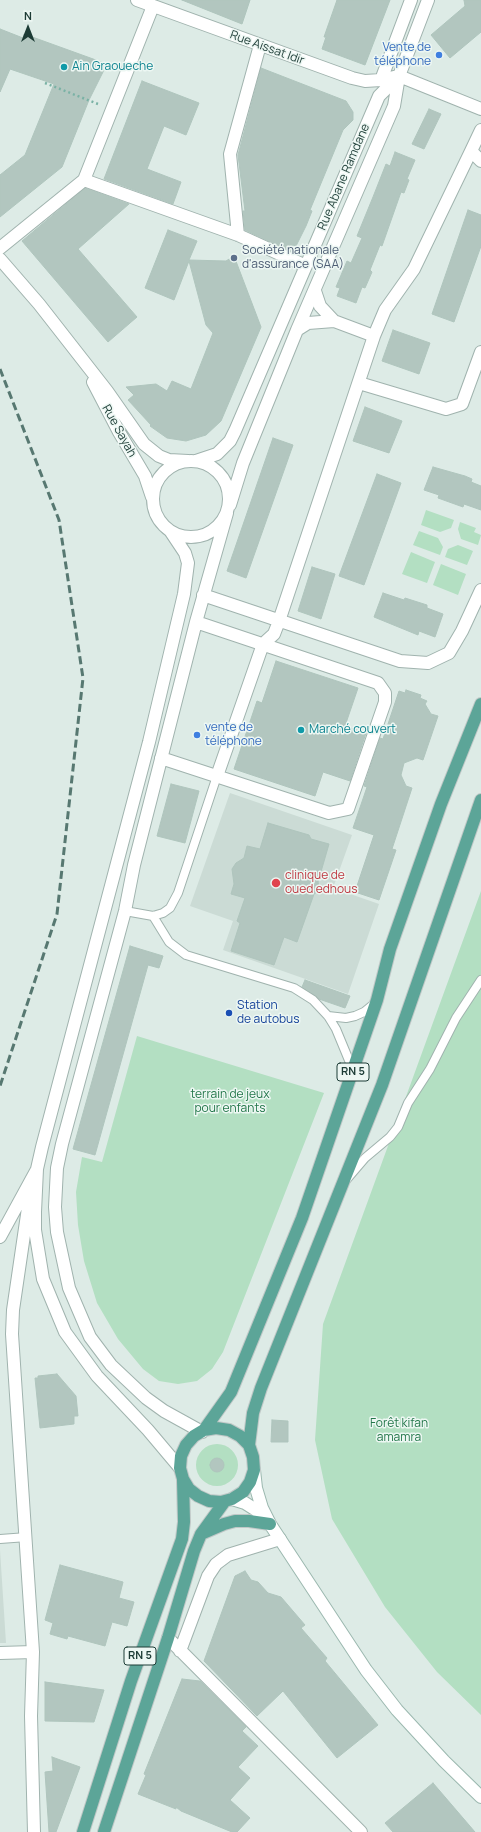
<!DOCTYPE html>
<html>
<head>
<meta charset="utf-8">
<style>
  body { margin:0 }
  #map { position:relative; width:481px; height:1832px; overflow:hidden; background:#ddebe6; font-family:Manrope,sans-serif }
  canvas { display:block }
  .north { position:absolute; left:8px; top:8px; width:40px; height:40px; -webkit-text-stroke:3px #edf7f3; paint-order:stroke; rotate:0deg; font-size:11px; font-weight:700; line-height:16px; text-align:center; color:#1d3c36 }
  .north::after { content:''; display:block; margin:auto; width:14px; height:18px; background:#1d3c36; clip-path:polygon(50% 0,100% 100%,50% 72%,0 100%) }
</style>
</head>
<body>
<div id="map">
<canvas width="481" height="1832"></canvas>
<div class="north">N</div>
</div>
<script>
const ctx = document.querySelector('canvas').getContext('2d');
ctx.lineJoin = 'round';
function paint(path, color) { ctx.fillStyle = color; ctx.fill(path, 'evenodd'); }
const toPath = rows => new Path2D(rows.map(r => 'M' + r).join(''));
function strokePath(path, color, width, dash) { ctx.strokeStyle = color; ctx.lineWidth = width; ctx.lineCap = dash ? 'butt' : 'round'; ctx.setLineDash(dash || []); ctx.stroke(path); }
function drawText(font, color, halo, rows, align = 'center') {
  ctx.font = font + ' Manrope,sans-serif'; ctx.lineWidth = 3; ctx.setLineDash([]); ctx.textBaseline = 'middle'; ctx.strokeStyle = halo; ctx.fillStyle = color; for (const [text, x, y, turn = 0] of rows) {
    ctx.save(); ctx.translate(x, y); ctx.rotate((+turn || 0) * Math.PI / 180); ctx.textAlign = isNaN(turn) ? turn : align; if (halo) ctx.strokeText(text, 0, 0); ctx.fillText(text, 0, 0); ctx.restore();
  }
}
paint(toPath([
  [230,793,352,835,333,888,379,904,348,994,223,950,233,921,190,906],
  [0,1550,6,1643,0,1643]
]), '#cbdbd5');
paint(toPath([
  [426,510,454,520,451,528,440,532,421,525],
  [460,522,476,528,474,532,481,535,478,545,461,539,458,529],
  [419,531,438,538,443,547,440,555,413,545],
  [458,545,473,551,467,565,445,557,448,549],
  [411,552,435,562,427,583,402,574],
  [441,564,466,574,458,595,433,585],
  [481,891,481,1715,437,1672,385,1607,332,1519,315,1440,323,1324],
  [137,1036,324,1093,223,1352,212,1369,197,1381,178,1384,159,1381,143,1369,118,1339,97,1303,84,1261,78,1225,76,1192,82,1157,102,1162],
  '196 1465a21 21 0 1 1 42 0a21 21 0 1 1-42 0Z'
]), '#b3dfc2');
const building = toPath([
  [182,0,250,0,242,24,182,0],
  [337,0,390,0,365,65,322,49,326,37,324,37,337,0],
  [464,0,481,0,481,32,450,58,431,35,465,6,464,0],
  [0,29,23,38,24,34,107,64,89,100,62,167,0,217,0,175,25,155,54,84,10,69,0,92,0,29],
  [261,68,346,101,353,112,353,120,343,130,310,210,312,211,306,226,296,246,293,245,290,251,245,230,243,211,245,211,238,155,261,68],
  [142,81,199,103,186,135,164,126,147,169,181,182,173,204,104,179,142,81],
  [429,109,441,114,424,149,412,144,429,109],
  [395,152,415,160,407,179,409,180,404,193,401,192,382,246,380,245,370,270,372,272,365,288,362,287,356,303,337,296,340,288,336,287,347,261,351,263,362,238,357,236,373,197,386,164,390,166,395,152],
  [85,188,129,204,78,249,137,317,108,342,22,241,85,188],
  [468,210,481,215,481,246,454,322,432,314,468,210],
  [168,230,197,241,189,260,226,261,234,256,261,327,221,421,206,435,186,441,167,438,150,426,151,425,128,400,134,395,126,387,156,384,167,391,172,381,191,389,213,333,206,325,189,261,174,300,145,288,168,230],
  [393,330,430,343,419,374,382,361,393,330],
  [365,407,402,421,389,453,353,441,365,407],
  [273,438,293,445,246,578,227,571,273,438],
  [433,467,465,476,472,479,471,482,481,486,481,510,464,504,463,507,438,498,439,495,424,490,433,467],
  [377,474,401,483,364,585,339,576,377,474],
  [312,567,335,574,321,619,298,611,312,567],
  [383,593,404,600,405,598,427,605,427,608,443,614,435,637,419,631,418,635,374,617,383,593],
  [276,661,358,688,345,726,366,733,350,781,323,772,315,796,234,769,257,701,262,703,276,661],
  [406,690,421,695,420,698,427,701,425,704,431,714,438,716,423,760,417,758,404,763,401,775,406,786,412,788,392,849,396,850,379,900,355,892,374,835,353,828,367,787,364,786,380,738,383,739,399,691,405,693,406,690],
  [171,784,199,791,185,843,157,836,171,784],
  [268,823,309,835,311,839,329,844,318,882,320,890,314,894,297,942,284,937,274,965,231,951,240,923,237,921,245,898,231,894,234,884,232,869,236,863,244,858,247,846,260,849,268,823],
  [130,946,163,956,159,968,148,965,95,1155,73,1149,130,946],
  [305,980,350,996,345,1008,319,999,302,987,305,980],
  [57,1374,76,1396,78,1416,74,1416,74,1424,40,1428,35,1378,38,1378,38,1376,57,1374],
  [272,1420,288,1421,288,1442,271,1442,272,1420],
  '210 1465a7 7 0 1 1 14 0a7 7 0 1 1-14 0Z',
  [60,1565,123,1582,119,1598,134,1602,127,1626,112,1622,105,1646,68,1636,67,1639,50,1634,53,1623,45,1620,60,1565],
  [245,1571,251,1580,258,1582,268,1593,281,1597,305,1625,301,1628,327,1658,325,1661,378,1725,337,1758,283,1691,257,1716,204,1661,235,1576,245,1571],
  [182,1679,200,1681,246,1727,242,1731,258,1746,238,1767,250,1778,230,1800,250,1818,237,1832,232,1832,181,1811,176,1807,176,1809,138,1794,146,1775,144,1774,182,1679],
  [45,1682,104,1690,94,1722,45,1721,45,1682],
  [52,1757,80,1767,56,1832,49,1832,45,1772,53,1771,52,1757],
  [433,1783,475,1832,393,1832,385,1823,433,1783]
]);
paint(building, '#b2c6bf');
strokePath(building, '#afc5bd', 1);
const lane = toPath([
  [125,911,153,916,163,913,170,908,178,893,217,776],
  [153,916,169,942,186,955,294,988,313,1000,328,1016,336,1029,353,1070],
  [328,1016,346,1018,355,1016,364,1012,375,1003],
  [347,1179,365,1158,390,1137,398,1127,408,1103,430,1069,456,1018,481,980],
  [0,1539,27,1537]
]);
const street = toPath([
  [137,0,352,78,365,81,381,80,398,76],
  [399,76,481,109],
  [381,80,411,0],
  [481,130,471,151,481,161],
  [84,180,238,235,306,266],
  [238,235,230,154,260,45],
  [0,248,84,180,153,6],
  [0,259,39,304,107,391,144,444,159,456,169,460,188,461],
  [315,291,320,306,334,321],
  [297,330,308,323,334,321,374,336],
  [93,382,119,432,145,476,152,497],
  [359,383,446,409,462,404,481,352],
  '153 499a38 38 0 1 1 76 0a38 38 0 1 1-76 0Z',
  [196,461,217,454,230,441,235,431,379,96,399,76,428,0],
  [230,505,243,463,297,330,394,106,399,76],
  [171,532,185,553,188,563,184,594,149,742,42,1147,37,1169,35,1212,35,1230,43,1279,65,1332,97,1376,148,1430,180,1468],
  [203,595,400,661,428,663,449,653,462,631,481,590],
  [161,758,329,813,348,809,385,702,385,693,378,683,196,622],
  [217,776,263,644,274,634,279,621,374,336,385,310,414,269,471,151],
  [29,1201,13,1310,12,1334,33,1652,31,1716,34,1832],
  [0,1237,36,1171],
  [202,1432,164,1411,146,1398,111,1365,90,1337,69,1288,57,1232,55,1207,57,1168,62,1144,125,911,134,865,196,622,227,513],
  [168,1638,361,1832],
  [180,1651,208,1576,216,1564,228,1555,280,1539],
  [0,1653,33,1652]
]);
const secondary = toPath([
  [254,1470,256,1488,262,1508,270,1524,366,1670,397,1710,444,1761,481,1797],
  [232,1499,245,1503,256,1510,265,1519]
]);
const primary = toPath([
  [204,1430,216,1428,229,1430,240,1436,249,1445,253,1457,254,1470,250,1482,243,1492,232,1499,221,1502,209,1501,198,1496,189,1489,183,1479,180,1468,181,1456,186,1445,194,1436,204,1430,231,1392,302,1218,377,1000,390,949,441,804,481,704],
  [249,1445,253,1413,261,1388,382,1085,481,800],
  [201,1534,224,1524,235,1521,249,1521,270,1524],
  [83,1832,131,1681,182,1539,184,1522,183,1480],
  [104,1832,168,1638,194,1551,201,1534,225,1501]
]);
strokePath(lane, '#a0b3ae', 10);
strokePath(street, '#a0b3ae', 14);
strokePath(secondary, '#9bb8af', 14);
strokePath(primary, '#c0c8c7', 14);
strokePath(toPath([
  [45,83,98,104]
]), '#7ab2a5', 2.5, [2, 3]);
strokePath(lane, '#fff', 8);
strokePath(street, '#fff', 12);
strokePath(secondary, '#fff', 12);
strokePath(primary, '#5ca598', 12);
strokePath(toPath([
  [0,369,59,520,83,678,57,914,0,1086]
]), '#577871', 3, [8, 4]);
for (const [x, y, r, color] of [
  [439,55,4,"#3f7fe0"],
  [64,67,4,"#0f9aa8"],
  [234,258,4,"#5c6f8a"],
  [301,730,4,"#0f9aa8"],
  [197,735,4,"#3f7fe0"],
  [276,883,5,"#e0444e"],
  [229,1013,4,"#1a4fb4"]
]) { const dot = new Path2D(); dot.arc(x, y, r, 0, 2 * Math.PI); ctx.fillStyle = color; ctx.fill(dot); strokePath(dot, '#edf7f3', 1.5); }
for (const [x, y, w] of [
  [353,1072,32],
  [140,1656,32]
]) { const box = new Path2D(); box.roundRect(x - w / 2, y - 9, w, 18, 3); ctx.fillStyle = '#edf7f3'; ctx.fill(box); strokePath(box, '#1d3c36', 1); }
drawText('bold 11px', '#1d3c36', null, [
  ["RN 5",353,1072],
  ["RN 5",140,1656]
]);
drawText('12px', '#1d3c36', '#edf7f3', [
  ["Rue Aissat Idir",267,48,20],
  ["Rue Abane Ramdane",344,177,-67],
  ["Rue Sayah",119,431,61]
]);
drawText('12px', '#366cbe', '#edf7f3', [
  ["Vente de",431,48],
  ["téléphone",431,62],
  ["vente de",205,728,"left"],
  ["téléphone",205,742,"left"]
], 'right');
drawText('12px', '#0d838f', '#edf7f3', [
  ["Ain Graoueche",72,67],
  ["Marché couvert",309,730]
], 'left');
drawText('12px', '#4e5e75', '#edf7f3', [
  ["Société nationale",242,251],
  ["d'assurance (SAA)",242,265]
], 'left');
drawText('12px', '#be3a42', '#edf7f3', [
  ["clinique de",285,876],
  ["oued edhous",285,890]
], 'left');
drawText('12px', '#164399', '#edf7f3', [
  ["Station",237,1006],
  ["de autobus",237,1020]
], 'left');
drawText('12px', '#23774a', '#edf7f3', [
  ["terrain de jeux",230,1095],
  ["pour enfants",230,1109],
  ["Forêt kifan",399,1424],
  ["amamra",399,1438]
]);
</script>
</body>
</html>
